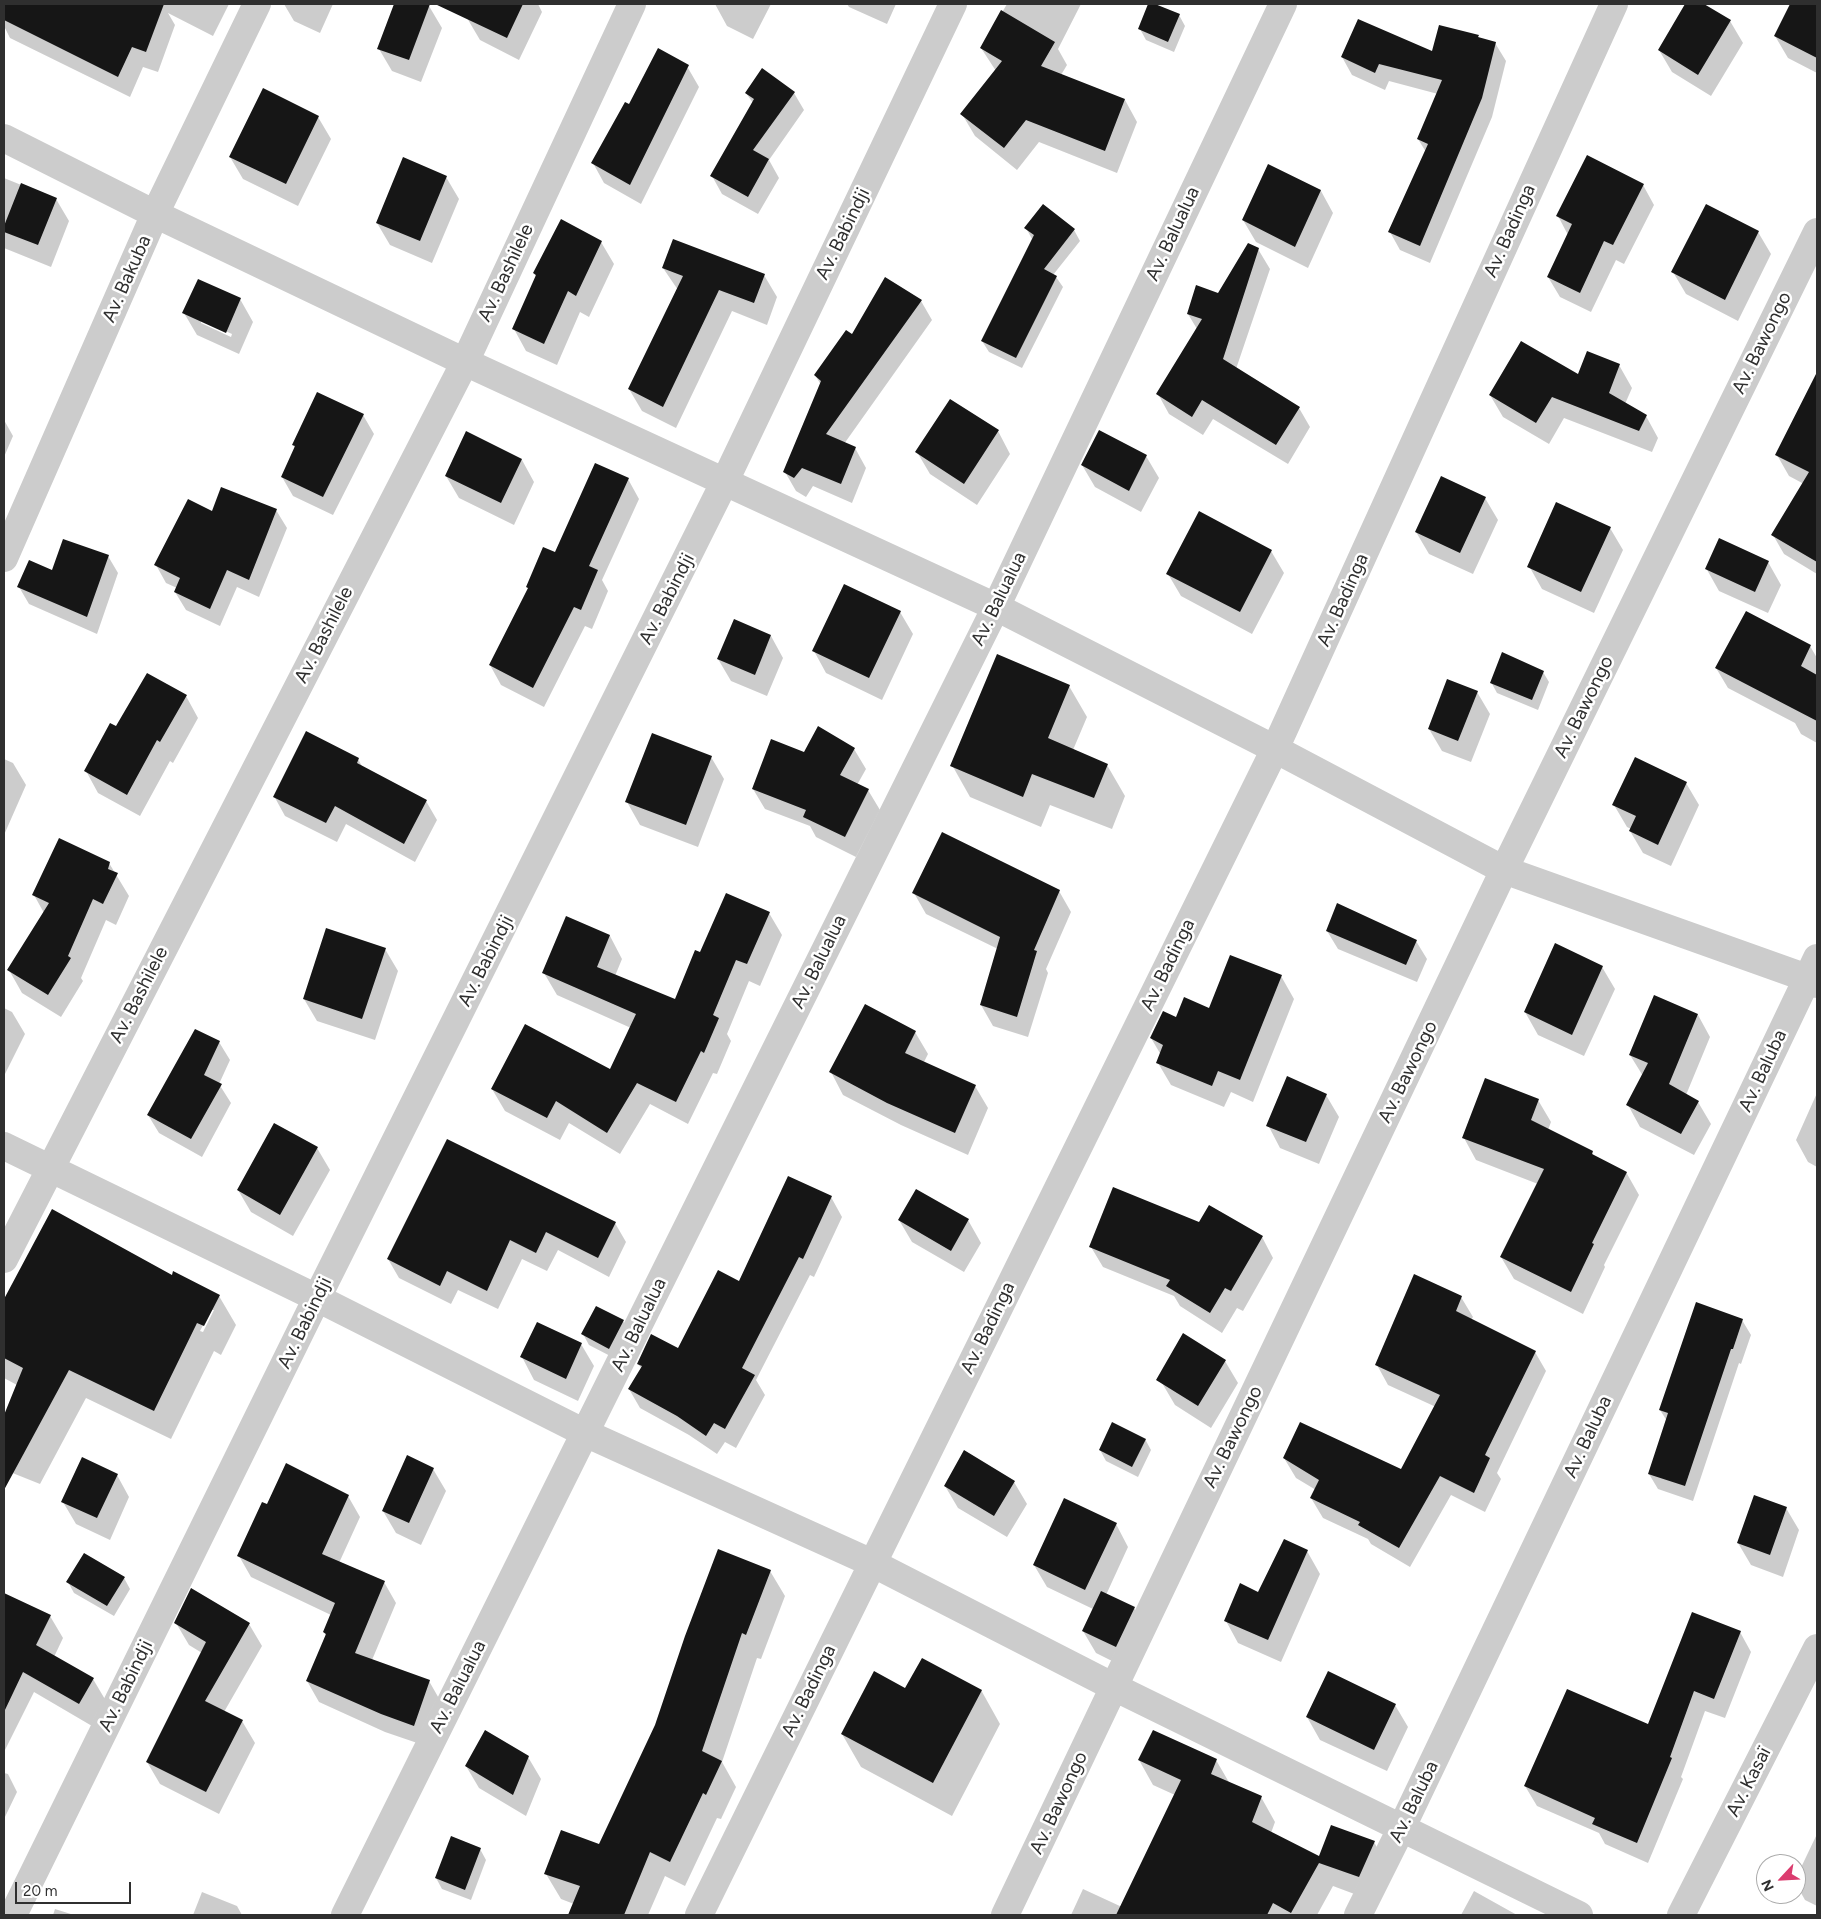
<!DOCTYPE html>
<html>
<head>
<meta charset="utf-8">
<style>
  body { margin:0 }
  #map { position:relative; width:1821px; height:1919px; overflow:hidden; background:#fff; font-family:Figtree,sans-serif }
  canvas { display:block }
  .frame { position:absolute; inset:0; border:5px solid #2f2f2f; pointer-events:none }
  .north { position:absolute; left:1756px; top:1854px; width:50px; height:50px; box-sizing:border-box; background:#fff; border:1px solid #acacac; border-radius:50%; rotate:245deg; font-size:14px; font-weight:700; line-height:20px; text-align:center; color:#2f2f2f }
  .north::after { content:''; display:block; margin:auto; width:18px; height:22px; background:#db3c6f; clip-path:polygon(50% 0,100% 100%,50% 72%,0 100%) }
  .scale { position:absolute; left:15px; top:1882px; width:116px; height:22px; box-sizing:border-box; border:2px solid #2f2f2f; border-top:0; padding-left:6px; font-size:15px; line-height:18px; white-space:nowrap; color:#2f2f2f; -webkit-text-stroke:4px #fff; paint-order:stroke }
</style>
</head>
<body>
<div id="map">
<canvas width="1821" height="1919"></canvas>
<div class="frame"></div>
<div class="north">N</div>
<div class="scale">20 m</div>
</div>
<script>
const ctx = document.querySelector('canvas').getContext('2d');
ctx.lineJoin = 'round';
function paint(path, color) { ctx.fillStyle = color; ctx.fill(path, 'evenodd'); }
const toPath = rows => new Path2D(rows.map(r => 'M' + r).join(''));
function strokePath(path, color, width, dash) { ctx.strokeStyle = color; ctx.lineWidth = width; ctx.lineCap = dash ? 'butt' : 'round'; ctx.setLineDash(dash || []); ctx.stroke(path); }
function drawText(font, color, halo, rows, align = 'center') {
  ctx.font = font + ' Figtree,sans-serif'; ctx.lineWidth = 5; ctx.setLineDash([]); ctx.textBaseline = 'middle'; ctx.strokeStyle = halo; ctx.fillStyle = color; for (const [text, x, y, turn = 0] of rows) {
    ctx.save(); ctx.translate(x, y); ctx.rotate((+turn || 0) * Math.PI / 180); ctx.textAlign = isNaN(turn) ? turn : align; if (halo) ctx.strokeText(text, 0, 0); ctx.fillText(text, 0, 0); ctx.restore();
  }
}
paint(toPath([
  [4,4,97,4,113,11,116,4,229,4,213,36,168,13,175,25,158,72,143,67,130,97,10,38,4,26],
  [284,4,333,4,320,33,294,21],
  [396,4,424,4,429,6,442,28,421,82,392,71,379,49],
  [474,4,538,4,542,12,519,60,480,40,467,18],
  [715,4,771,4,753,39,727,26],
  [847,4,896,4,887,24,849,7],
  [1007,4,1081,4,1058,49,1067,65,1061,75,1125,100,1137,122,1117,173,1039,142,1017,170,975,136,962,114,996,71,981,48],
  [1150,4,1179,15,1185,26,1174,52,1146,40,1140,29],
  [1687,4,1701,4,1730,21,1743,43,1711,96,1672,72,1659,50],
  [1791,4,1817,4,1817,73,1788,58,1775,36],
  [1478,36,1479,39,1495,43,1506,61,1492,117,1430,263,1400,250,1390,232,1426,152,1418,139,1438,94,1389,81,1385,90,1352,75,1342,57,1433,53],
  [688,68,699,87,641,204,604,183,593,163,630,106],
  [746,93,794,93,804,110,769,160,779,178,758,214,722,194,712,176,753,103],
  [318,117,331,139,298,206,243,179,230,157],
  [1269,166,1321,191,1333,213,1308,268,1256,242,1243,220],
  [446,177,459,199,432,263,390,245,377,223],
  [4,178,56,199,69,221,51,267,4,248],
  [1643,185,1654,205,1624,264,1616,260,1591,312,1560,297,1548,277,1568,235,1558,216],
  [1026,228,1074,230,1080,241,1053,275,1056,277,1063,287,1022,368,989,352,982,341,1032,239],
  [1758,232,1771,254,1738,321,1686,294,1673,272],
  [601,242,614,264,589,317,580,312,557,365,526,351,514,329,536,277,534,273],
  [1258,249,1270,269,1236,369,1299,408,1310,427,1288,464,1213,419,1203,435,1169,414,1158,394,1197,329,1188,314,1218,294],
  [663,268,764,275,777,297,767,325,732,311,676,428,642,411,629,389,678,290],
  [886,279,921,301,932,320,844,444,855,448,866,468,852,503,813,486,806,497,796,491,785,472,821,385,815,375,852,336],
  [240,299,253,322,239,354,197,335,184,313],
  [201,320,232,334,231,337,201,323],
  [1619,365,1632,388,1625,404,1646,416,1658,438,1652,452,1564,418,1549,444,1503,417,1490,395,1578,376],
  [1817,401,1817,574,1784,554,1773,535,1804,484,1789,476,1777,455,1813,412],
  [363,415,374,434,333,515,293,496,282,477,295,448,293,445],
  [4,420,13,436,4,457],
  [998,431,1010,454,977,505,930,474,917,452],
  [1146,456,1159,478,1141,512,1095,487,1082,465],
  [522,460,534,482,514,525,459,498,446,476],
  [628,479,639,499,602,580,608,591,592,629,585,626,544,707,501,685,490,665,529,589,527,587,555,553],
  [1485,498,1498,520,1473,574,1429,554,1416,532],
  [276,510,287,528,259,597,237,587,220,626,186,610,175,592,177,588,166,583,156,565,212,513],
  [1610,528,1623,550,1594,613,1542,589,1529,566],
  [1271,551,1284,573,1252,634,1181,596,1168,574],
  [108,556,118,573,97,634,29,604,19,587,53,572],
  [1768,562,1781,585,1768,613,1719,591,1706,568],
  [900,612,913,634,882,700,826,673,814,651],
  [771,636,783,658,767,696,731,681,718,659],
  [1810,646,1817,658,1817,743,1801,734,1795,723,1728,688,1716,668],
  [1543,672,1549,682,1538,710,1497,693,1491,682],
  [1069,686,1087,717,1073,750,1107,765,1125,796,1112,829,1050,805,1041,827,970,797,952,765],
  [1477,692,1490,714,1471,762,1442,751,1429,729],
  [186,696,198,718,173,763,170,761,140,816,98,793,86,771,117,728],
  [854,749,866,769,857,785,868,790,880,810,856,857,816,837,810,826,765,809,753,789,804,753],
  [711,757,724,779,698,847,640,825,627,802],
  [4,759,13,763,26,785,4,835],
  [358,759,363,768,426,801,437,820,415,862,346,824,337,842,285,816,274,796],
  [1686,783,1699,805,1671,866,1643,853,1630,831,1631,829,1627,827,1614,805],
  [109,863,129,896,116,925,106,920,81,978,83,981,61,1017,22,993,9,970,44,913,34,895],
  [1059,891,1071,912,1046,969,1048,973,1028,1037,993,1026,981,1005,998,949,926,914,914,893],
  [769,913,782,935,760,986,749,981,727,1034,731,1041,717,1074,713,1073,688,1124,650,1104,620,1154,569,1123,560,1140,505,1111,492,1089,610,1071,631,1028,557,995,544,973,567,918,610,936,622,959,615,976,675,1001],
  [1327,931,1416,941,1427,959,1417,982,1338,949],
  [385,949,398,971,375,1040,317,1021,304,999],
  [1602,967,1615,989,1584,1056,1538,1035,1525,1012],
  [1281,976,1294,999,1253,1102,1231,1092,1224,1107,1171,1085,1158,1063,1161,1055,1151,1038,1177,1018,1210,1009],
  [4,1008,12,1012,25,1034,4,1076],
  [1698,1015,1710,1037,1686,1095,1698,1102,1711,1124,1694,1155,1640,1127,1628,1105,1643,1076,1630,1055],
  [915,1032,928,1054,924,1062,975,1086,988,1108,968,1155,901,1125,843,1095,831,1072],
  [219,1042,230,1060,219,1084,231,1103,202,1157,159,1133,148,1115],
  [1817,1093,1817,1167,1808,1162,1796,1140],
  [1326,1095,1339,1117,1319,1164,1280,1148,1268,1125],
  [1538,1100,1551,1122,1548,1130,1592,1152,1594,1157,1626,1172,1639,1195,1604,1265,1605,1267,1583,1314,1514,1279,1501,1257,1538,1184,1476,1160,1464,1138],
  [275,1124,317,1148,330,1170,293,1236,251,1212,238,1190],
  [448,1141,615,1223,626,1242,609,1277,558,1250,547,1271,522,1259,498,1309,458,1290,451,1304,399,1278,388,1259],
  [831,1197,842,1217,814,1277,810,1275,756,1380,765,1395,736,1448,725,1442,717,1454,689,1435,640,1408,629,1389,642,1369,638,1364,679,1350,740,1283],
  [52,1211,172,1276,219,1296,236,1325,221,1355,214,1351,171,1439,86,1398,40,1484,10,1472,4,1461,4,1418,17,1385,4,1378,4,1302],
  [211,1310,214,1310,203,1332,200,1331],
  [899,1220,968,1220,981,1243,964,1272,912,1242],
  [1200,1224,1262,1237,1273,1258,1243,1311,1237,1308,1222,1333,1180,1306,1174,1296,1103,1267,1091,1247],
  [1461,1297,1473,1317,1471,1320,1535,1352,1546,1371,1497,1473,1501,1479,1485,1512,1451,1495,1410,1567,1371,1544,1368,1539,1323,1518,1311,1498,1316,1490,1296,1478,1284,1458,1401,1471,1436,1407,1388,1385,1377,1365],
  [1742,1320,1751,1335,1741,1364,1739,1363,1693,1501,1658,1489,1649,1474,1667,1421,1660,1410],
  [623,1321,629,1332,616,1359,589,1345,583,1334],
  [581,1344,594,1366,578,1401,534,1380,522,1357],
  [1225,1361,1238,1383,1211,1428,1175,1405,1162,1383],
  [1145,1439,1151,1450,1138,1477,1106,1461,1100,1450],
  [433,1469,446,1491,421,1545,396,1533,383,1511],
  [117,1475,129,1497,110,1540,76,1524,63,1502],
  [1014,1482,1027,1504,1007,1537,958,1508,945,1486],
  [348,1496,360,1517,339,1563,384,1582,396,1603,372,1660,429,1681,441,1702,426,1746,385,1732,319,1702,307,1681,326,1636,324,1632,331,1615,251,1577,239,1556,267,1505],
  [1786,1508,1799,1530,1783,1577,1751,1565,1738,1543],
  [1116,1524,1128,1547,1106,1595,1134,1608,1147,1630,1128,1669,1096,1653,1083,1631,1093,1609,1047,1587,1034,1565],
  [1307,1551,1320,1574,1281,1662,1238,1643,1226,1621],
  [770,1571,785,1596,761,1659,757,1658,722,1762,736,1787,721,1819,717,1818,685,1886,665,1876,648,1915,569,1915,574,1904,561,1899,546,1874,600,1845,656,1726],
  [124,1578,130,1589,114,1616,74,1593,68,1582],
  [4,1602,50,1616,63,1638,54,1657,93,1679,106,1701,92,1726,34,1692,4,1752],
  [176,1623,249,1624,262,1646,224,1712,242,1721,255,1743,219,1814,160,1784,147,1762,202,1653,189,1645],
  [1740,1632,1751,1652,1725,1718,1705,1711,1681,1777,1683,1779,1648,1863,1605,1844,1599,1833,1537,1806,1525,1786,1649,1726],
  [906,1689,981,1690,1000,1724,952,1816,861,1767,842,1734],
  [1395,1705,1408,1727,1387,1771,1320,1740,1307,1717],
  [1153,1731,1216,1760,1230,1784,1261,1797,1275,1822,1271,1833,1320,1858,1374,1842,1388,1867,1373,1901,1333,1886,1317,1915,1071,1915,1083,1889,1122,1907,1175,1795,1153,1785,1139,1760],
  [528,1757,541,1779,526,1816,479,1788,466,1766],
  [4,1773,8,1774,17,1792,4,1819],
  [1817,1834,1817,1906,1805,1900,1796,1884,1796,1878],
  [480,1849,486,1860,471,1900,442,1889,436,1878],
  [1474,1891,1517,1915,1461,1915],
  [202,1892,237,1906,242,1915,193,1915],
  [55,1909,74,1915,53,1915]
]), '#0003');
paint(toPath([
  [4,4,164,4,146,52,132,47,118,77,4,20],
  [394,4,430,4,409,60,377,49],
  [435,4,523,4,507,38],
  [1148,4,1155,4,1180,14,1168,42,1138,29],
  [1685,4,1704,4,1731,20,1698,75,1658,50],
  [1790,4,1817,4,1817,58,1774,36],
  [1001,10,1055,42,1041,66,1125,99,1105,151,1026,120,1004,148,960,114,1002,61,980,48],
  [1358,19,1432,51,1439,25,1479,35,1478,37,1496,42,1482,98,1420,246,1388,232,1428,144,1417,139,1442,80,1379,64,1375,73,1341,57],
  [658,48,689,65,630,185,591,163,625,102,629,104],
  [762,68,795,92,753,150,769,159,748,197,710,176,754,99,745,93],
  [263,88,319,116,286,184,229,157],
  [1587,155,1644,184,1613,245,1604,241,1580,293,1547,277,1572,224,1556,216],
  [403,157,447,176,420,241,376,223],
  [1268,164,1321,190,1295,247,1242,220],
  [21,183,57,198,38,245,4,232,4,226],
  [1043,204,1075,229,1044,269,1057,276,1016,358,981,341,1034,235,1024,228],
  [1706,204,1759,231,1725,300,1671,272],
  [561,219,602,241,576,296,568,291,544,344,512,329,536,275,533,273],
  [673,239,765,274,754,303,719,290,663,407,628,389,683,276,662,268],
  [1248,243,1259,248,1223,359,1300,407,1276,445,1202,400,1192,417,1156,394,1202,319,1187,314,1196,285,1218,293],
  [885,277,922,300,826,434,856,447,841,484,802,468,794,478,783,472,821,381,814,375,846,330,852,334],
  [198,279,241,298,226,333,182,313],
  [1521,341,1578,374,1587,351,1620,364,1609,393,1647,415,1639,431,1552,397,1536,423,1489,395],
  [1817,372,1817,562,1771,535,1809,472,1775,455],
  [317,392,364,414,323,497,281,477,295,446,292,445],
  [950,399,999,430,964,484,915,452],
  [1099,430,1147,455,1129,491,1081,465],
  [466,431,522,459,501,503,445,476],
  [595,463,629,478,589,566,598,570,581,610,574,607,533,688,489,665,528,588,526,587,543,547,555,552],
  [1441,476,1486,497,1460,553,1415,532],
  [221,487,277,509,249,580,227,570,210,609,174,592,180,578,154,565,188,499,212,511],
  [1556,502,1611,527,1581,592,1527,567],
  [1199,511,1272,550,1240,612,1166,574],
  [1719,538,1769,561,1755,592,1705,569],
  [63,539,109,555,87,617,17,587,29,560,52,570],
  [844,584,901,611,869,678,812,651],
  [1746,611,1811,645,1801,666,1817,675,1817,721,1715,668],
  [734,619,771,635,755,675,717,659],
  [1502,652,1544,671,1532,700,1490,683],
  [997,654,1070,685,1048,738,1108,764,1094,798,1032,774,1023,797,950,766],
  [147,673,187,695,160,742,157,740,127,795,84,771,110,723,116,726],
  [1447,679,1478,691,1458,741,1428,729],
  [818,726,855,748,840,775,869,789,845,837,803,817,806,810,752,789,771,739,804,752],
  [306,731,359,758,357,763,427,800,404,844,335,806,326,823,273,797],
  [652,733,712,756,686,825,625,802],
  [1635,757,1687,782,1658,845,1629,831,1636,816,1612,805],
  [942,832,1060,890,1034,950,1037,951,1017,1017,980,1005,1000,937,912,893],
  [59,838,110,862,108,869,118,873,103,904,93,899,68,956,71,958,48,995,7,970,49,903,32,895],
  [726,893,770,912,747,964,736,960,713,1015,719,1018,704,1053,701,1051,676,1102,637,1083,607,1133,556,1101,547,1118,491,1089,525,1024,610,1069,636,1014,542,973,566,916,610,935,597,967,675,999,695,950,700,952],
  [1337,903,1417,940,1406,965,1326,931],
  [326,928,386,948,362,1019,303,999],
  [1555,943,1603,966,1572,1035,1524,1012],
  [1230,955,1282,975,1240,1080,1218,1071,1212,1086,1156,1063,1163,1045,1150,1038,1163,1011,1176,1017,1184,997,1209,1008],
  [1654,995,1698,1014,1669,1084,1699,1101,1681,1134,1626,1105,1648,1063,1629,1055],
  [865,1004,916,1031,905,1053,976,1085,955,1133,887,1103,829,1072],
  [195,1029,220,1041,204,1075,222,1084,191,1139,147,1115],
  [1287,1076,1327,1094,1306,1142,1266,1126],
  [1485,1078,1539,1099,1531,1120,1593,1151,1592,1154,1627,1172,1592,1243,1594,1244,1571,1292,1500,1257,1544,1169,1462,1138],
  [274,1123,318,1147,280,1215,237,1190],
  [447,1139,616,1222,598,1258,546,1232,536,1253,510,1240,487,1291,447,1271,440,1286,387,1259],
  [788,1176,832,1196,803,1259,799,1257,742,1368,755,1375,725,1429,714,1423,706,1436,677,1416,628,1389,642,1366,637,1364,651,1334,678,1348,718,1270,739,1281],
  [1113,1187,1199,1222,1209,1205,1263,1236,1231,1291,1225,1288,1210,1313,1166,1286,1170,1280,1089,1247],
  [916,1189,969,1219,951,1251,898,1220],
  [52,1209,172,1275,173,1271,220,1295,204,1326,197,1323,154,1411,69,1370,4,1490,4,1415,23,1368,4,1358,4,1299],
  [1414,1274,1462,1296,1456,1311,1536,1351,1485,1455,1490,1458,1474,1493,1440,1476,1399,1548,1358,1525,1360,1522,1310,1498,1319,1480,1283,1458,1300,1422,1401,1469,1440,1395,1375,1365],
  [1696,1302,1743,1319,1733,1349,1731,1349,1685,1486,1648,1474,1668,1413,1659,1410],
  [596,1306,624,1320,609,1349,581,1334],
  [537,1322,582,1343,566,1379,520,1357],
  [1183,1333,1226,1360,1198,1406,1156,1380],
  [1112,1422,1146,1439,1132,1467,1099,1450],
  [964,1450,1015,1481,994,1516,944,1486],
  [407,1455,434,1468,409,1523,382,1511],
  [82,1457,118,1474,97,1518,61,1502],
  [286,1463,349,1495,322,1554,385,1581,355,1653,430,1680,414,1726,381,1714,306,1681,326,1634,323,1632,335,1603,237,1556,262,1502,267,1504],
  [1754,1495,1787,1507,1770,1555,1737,1543],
  [1064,1498,1117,1523,1085,1590,1033,1565],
  [1284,1539,1308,1550,1268,1640,1224,1621,1240,1583,1258,1592],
  [718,1549,771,1570,746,1635,742,1633,702,1751,722,1761,706,1795,703,1793,670,1862,650,1852,624,1915,568,1915,580,1886,544,1874,561,1830,599,1844,655,1725,685,1636],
  [84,1553,125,1577,107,1606,66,1582],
  [191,1588,250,1623,205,1701,243,1720,206,1792,146,1762,206,1642,174,1623],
  [1101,1591,1135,1607,1116,1647,1082,1631],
  [4,1593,51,1615,36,1645,94,1678,79,1704,23,1672,4,1712],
  [1692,1612,1741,1631,1714,1699,1694,1691,1670,1757,1672,1758,1637,1843,1592,1824,1595,1818,1524,1786,1567,1689,1648,1724],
  [922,1658,982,1690,933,1783,841,1734,874,1671,905,1688],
  [1328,1671,1396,1704,1374,1750,1306,1717],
  [485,1730,529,1756,513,1795,465,1766],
  [1153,1730,1217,1759,1211,1774,1262,1796,1252,1822,1319,1856,1331,1825,1375,1841,1359,1877,1319,1863,1291,1913,1273,1903,1267,1915,1116,1915,1181,1780,1138,1760],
  [451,1836,481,1848,465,1890,435,1878]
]), '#161616');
strokePath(toPath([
  [4,138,155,214,465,362,996,607,1275,749,1504,870,1807,978,1817,984],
  [4,558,155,214,257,4],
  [4,1146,317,1298,585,1433,872,1563,1114,1687,1579,1915],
  [4,1259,465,362,632,4],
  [13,1915,317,1298,725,481,953,4],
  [345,1915,996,607,1283,4],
  [699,1915,1275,749,1614,4],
  [1005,1915,1504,870,1817,232],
  [1358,1915,1402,1827,1817,958],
  [1681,1915,1817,1648]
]), '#ccc', 28);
drawText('19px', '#2f2f2f', '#fff', [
  ["Av. Badinga",1510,231,-66],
  ["Av. Babindji",843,234,-64],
  ["Av. Balualua",1173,234,-65],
  ["Av. Bashilele",506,273,-65],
  ["Av. Bakuba",127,279,-66],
  ["Av. Bawongo",1762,343,-64],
  ["Av. Babindji",667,599,-63],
  ["Av. Balualua",999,599,-64],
  ["Av. Badinga",1343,600,-66],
  ["Av. Bashilele",324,635,-63],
  ["Av. Bawongo",1584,707,-64],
  ["Av. Babindji",486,961,-63],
  ["Av. Balualua",819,962,-64],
  ["Av. Badinga",1168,965,-64],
  ["Av. Bashilele",139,995,-63],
  ["Av. Baluba",1763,1071,-65],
  ["Av. Bawongo",1408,1072,-64],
  ["Av. Babindji",305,1323,-64],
  ["Av. Balualua",639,1325,-64],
  ["Av. Badinga",988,1328,-64],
  ["Av. Bawongo",1233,1437,-64],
  ["Av. Baluba",1588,1437,-65],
  ["Av. Babindji",126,1686,-64],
  ["Av. Balualua",458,1687,-63],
  ["Av. Badinga",809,1691,-64],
  ["Av. Kasaï",1749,1782,-63],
  ["Av. Baluba",1414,1802,-64],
  ["Av. Bawongo",1059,1803,-65]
]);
</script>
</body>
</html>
